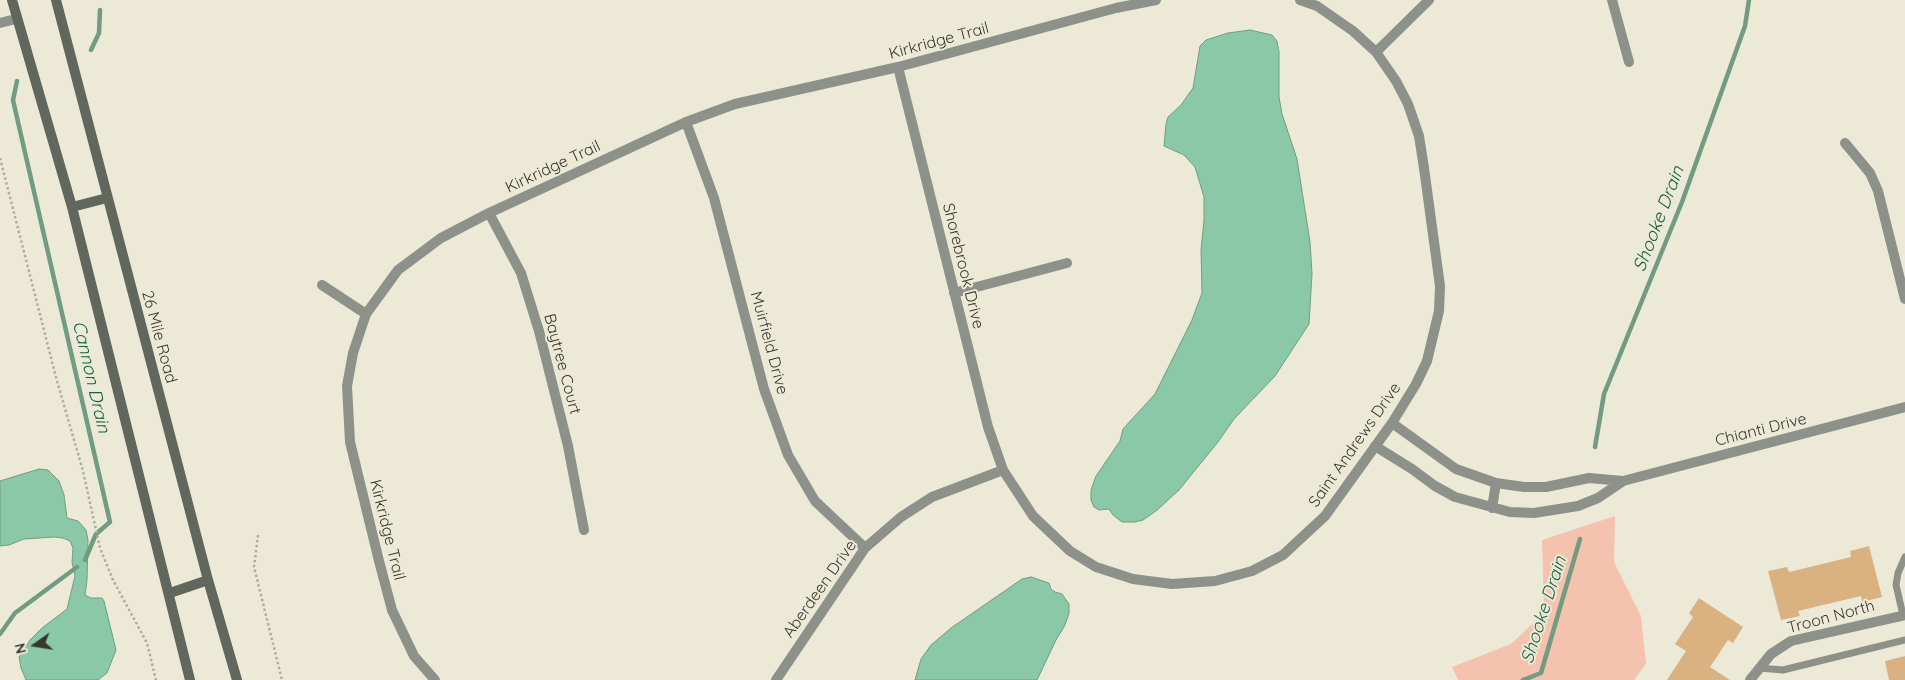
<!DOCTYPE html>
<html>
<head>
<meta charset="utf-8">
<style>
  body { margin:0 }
  #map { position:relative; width:1905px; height:680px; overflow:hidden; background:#ecead7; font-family:Quicksand,sans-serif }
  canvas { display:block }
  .north { position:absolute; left:10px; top:620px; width:50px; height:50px; -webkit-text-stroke:4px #ecead7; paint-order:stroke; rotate:257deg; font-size:14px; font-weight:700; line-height:20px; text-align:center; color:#38372f }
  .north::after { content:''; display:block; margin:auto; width:18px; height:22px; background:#38372f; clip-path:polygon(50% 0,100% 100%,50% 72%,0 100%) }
</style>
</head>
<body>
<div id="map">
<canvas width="1905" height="680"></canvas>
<div class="north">N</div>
</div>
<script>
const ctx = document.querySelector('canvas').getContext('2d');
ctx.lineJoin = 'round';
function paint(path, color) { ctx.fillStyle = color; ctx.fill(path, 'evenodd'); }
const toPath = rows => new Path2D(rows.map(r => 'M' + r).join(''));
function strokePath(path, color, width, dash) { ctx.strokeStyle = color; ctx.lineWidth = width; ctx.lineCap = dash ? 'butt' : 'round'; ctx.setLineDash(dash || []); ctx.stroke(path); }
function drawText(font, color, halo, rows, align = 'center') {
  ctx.font = font + ' Quicksand,sans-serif'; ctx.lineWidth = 4; ctx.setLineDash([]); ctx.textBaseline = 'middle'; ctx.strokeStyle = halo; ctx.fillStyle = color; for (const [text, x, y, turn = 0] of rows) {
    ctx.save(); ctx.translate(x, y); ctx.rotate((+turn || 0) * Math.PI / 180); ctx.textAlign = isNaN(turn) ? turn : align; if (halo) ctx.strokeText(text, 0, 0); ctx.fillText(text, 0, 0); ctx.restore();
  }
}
paint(toPath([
  [1615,516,1614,562,1641,616,1646,664,1634,680,1458,680,1452,667,1511,644,1544,613,1542,540]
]), '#f4c2ae');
const water = toPath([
  [1250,30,1272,35,1277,41,1279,52,1279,97,1282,114,1297,159,1310,242,1312,274,1309,324,1275,376,1234,419,1218,442,1179,490,1156,511,1143,520,1135,522,1122,522,1113,515,1109,509,1099,510,1094,507,1091,500,1091,490,1096,476,1120,441,1123,429,1155,394,1192,320,1202,293,1201,250,1204,220,1204,197,1195,167,1184,155,1164,146,1166,124,1168,117,1181,105,1193,88,1200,46,1206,40,1228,33,1250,30],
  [39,469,48,470,59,481,64,495,67,518,78,521,86,530,88,540,87,580,85,595,91,598,102,598,104,601,116,650,107,673,98,680,26,680,21,668,19,657,30,640,42,628,67,609,75,576,72,562,73,548,70,541,63,538,54,537,24,539,9,545,0,546,0,481,39,469],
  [1031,577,1049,583,1051,589,1055,592,1062,594,1069,604,1069,614,1064,627,1056,640,1037,680,915,680,921,659,931,645,951,628,1022,579,1031,577]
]);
paint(water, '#8ac8a7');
strokePath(water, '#719c83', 1);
strokePath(toPath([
  [91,50,99,33,100,10],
  [17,81,13,100,18,122,110,522,96,534,85,560],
  [1595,447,1604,394,1682,202,1745,26,1749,0],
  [0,634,15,613,77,567],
  [1523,680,1541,673,1580,539]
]), '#719c83', 4.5);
paint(toPath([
  [1869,546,1882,597,1862,602,1861,596,1798,611,1800,616,1781,620,1768,571,1787,567,1789,572,1851,557,1850,551],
  [1699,598,1743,627,1733,643,1728,640,1710,667,1730,680,1667,680,1686,651,1675,644,1693,617,1689,613],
  [1905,656,1905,680,1889,680,1885,661]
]), '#dab282');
strokePath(toPath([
  [0,158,57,381,83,471,100,548,113,580,147,643,156,680],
  [258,535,254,567,282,680]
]), '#afad9e', 2.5, [2.5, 2.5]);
strokePath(toPath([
  [1903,615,1896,585,1898,573,1905,557],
  [1759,668,1783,670,1905,640]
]), '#8d918a', 7);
strokePath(toPath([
  [1612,0,1629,62],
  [0,23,16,19],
  [1376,52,1429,0],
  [898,67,988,427,1003,470,1033,516,1070,551,1096,567,1133,579,1172,584,1215,581,1252,571,1283,555,1325,516,1392,423,1416,384,1427,361,1439,311,1440,286,1424,168,1419,136,1408,104,1396,81,1376,52,1353,31,1317,6,1300,0],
  [686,122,714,198,764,389,788,455,815,501,865,548],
  [1845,143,1870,173,1878,191,1905,299],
  [489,213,521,273,539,331,568,446,584,530],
  [322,285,366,314],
  [954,293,1067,263],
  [1375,446,1412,469,1435,486,1455,497,1510,512,1534,513,1578,506,1598,498,1623,481,1589,478,1546,487,1524,487,1496,483,1456,469,1392,423],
  [1623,481,1905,407],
  [1492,508,1496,483],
  [435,680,414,656,392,610,379,561,350,442,347,386,353,353,366,314,398,270,441,238,489,213,686,122,735,104,898,67,1116,8,1156,0],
  [776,680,865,548,901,517,932,497,1003,470],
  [1750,680,1771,654,1791,641,1905,615]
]), '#8d918a', 10);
strokePath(toPath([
  [12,0,72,207,190,680],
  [56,0,208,580,237,680],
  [72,207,107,198],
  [170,593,208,580]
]), '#61675d', 10);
drawText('16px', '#38372f', '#ecead7', [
  ["Kirkridge Trail",939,41,-15],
  ["Kirkridge Trail",553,167,-25],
  ["Shorebrook Drive",963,266,76],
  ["26 Mile Road",159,337,75],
  ["Muirfield Drive",769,343,75],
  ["Baytree Court",562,364,75],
  ["Chianti Drive",1761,430,-14],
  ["Saint Andrews Drive",1355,445,-55],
  ["Kirkridge Trail",387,530,76],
  ["Aberdeen Drive",820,589,-55],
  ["Troon North",1831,617,-15]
]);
drawText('italic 18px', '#1a6344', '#ecead7', [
  ["Shooke Drain",1659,219,-69],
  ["Cannon Drain",91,377,77],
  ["Shooke Drain",1544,610,-72]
]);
</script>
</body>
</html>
